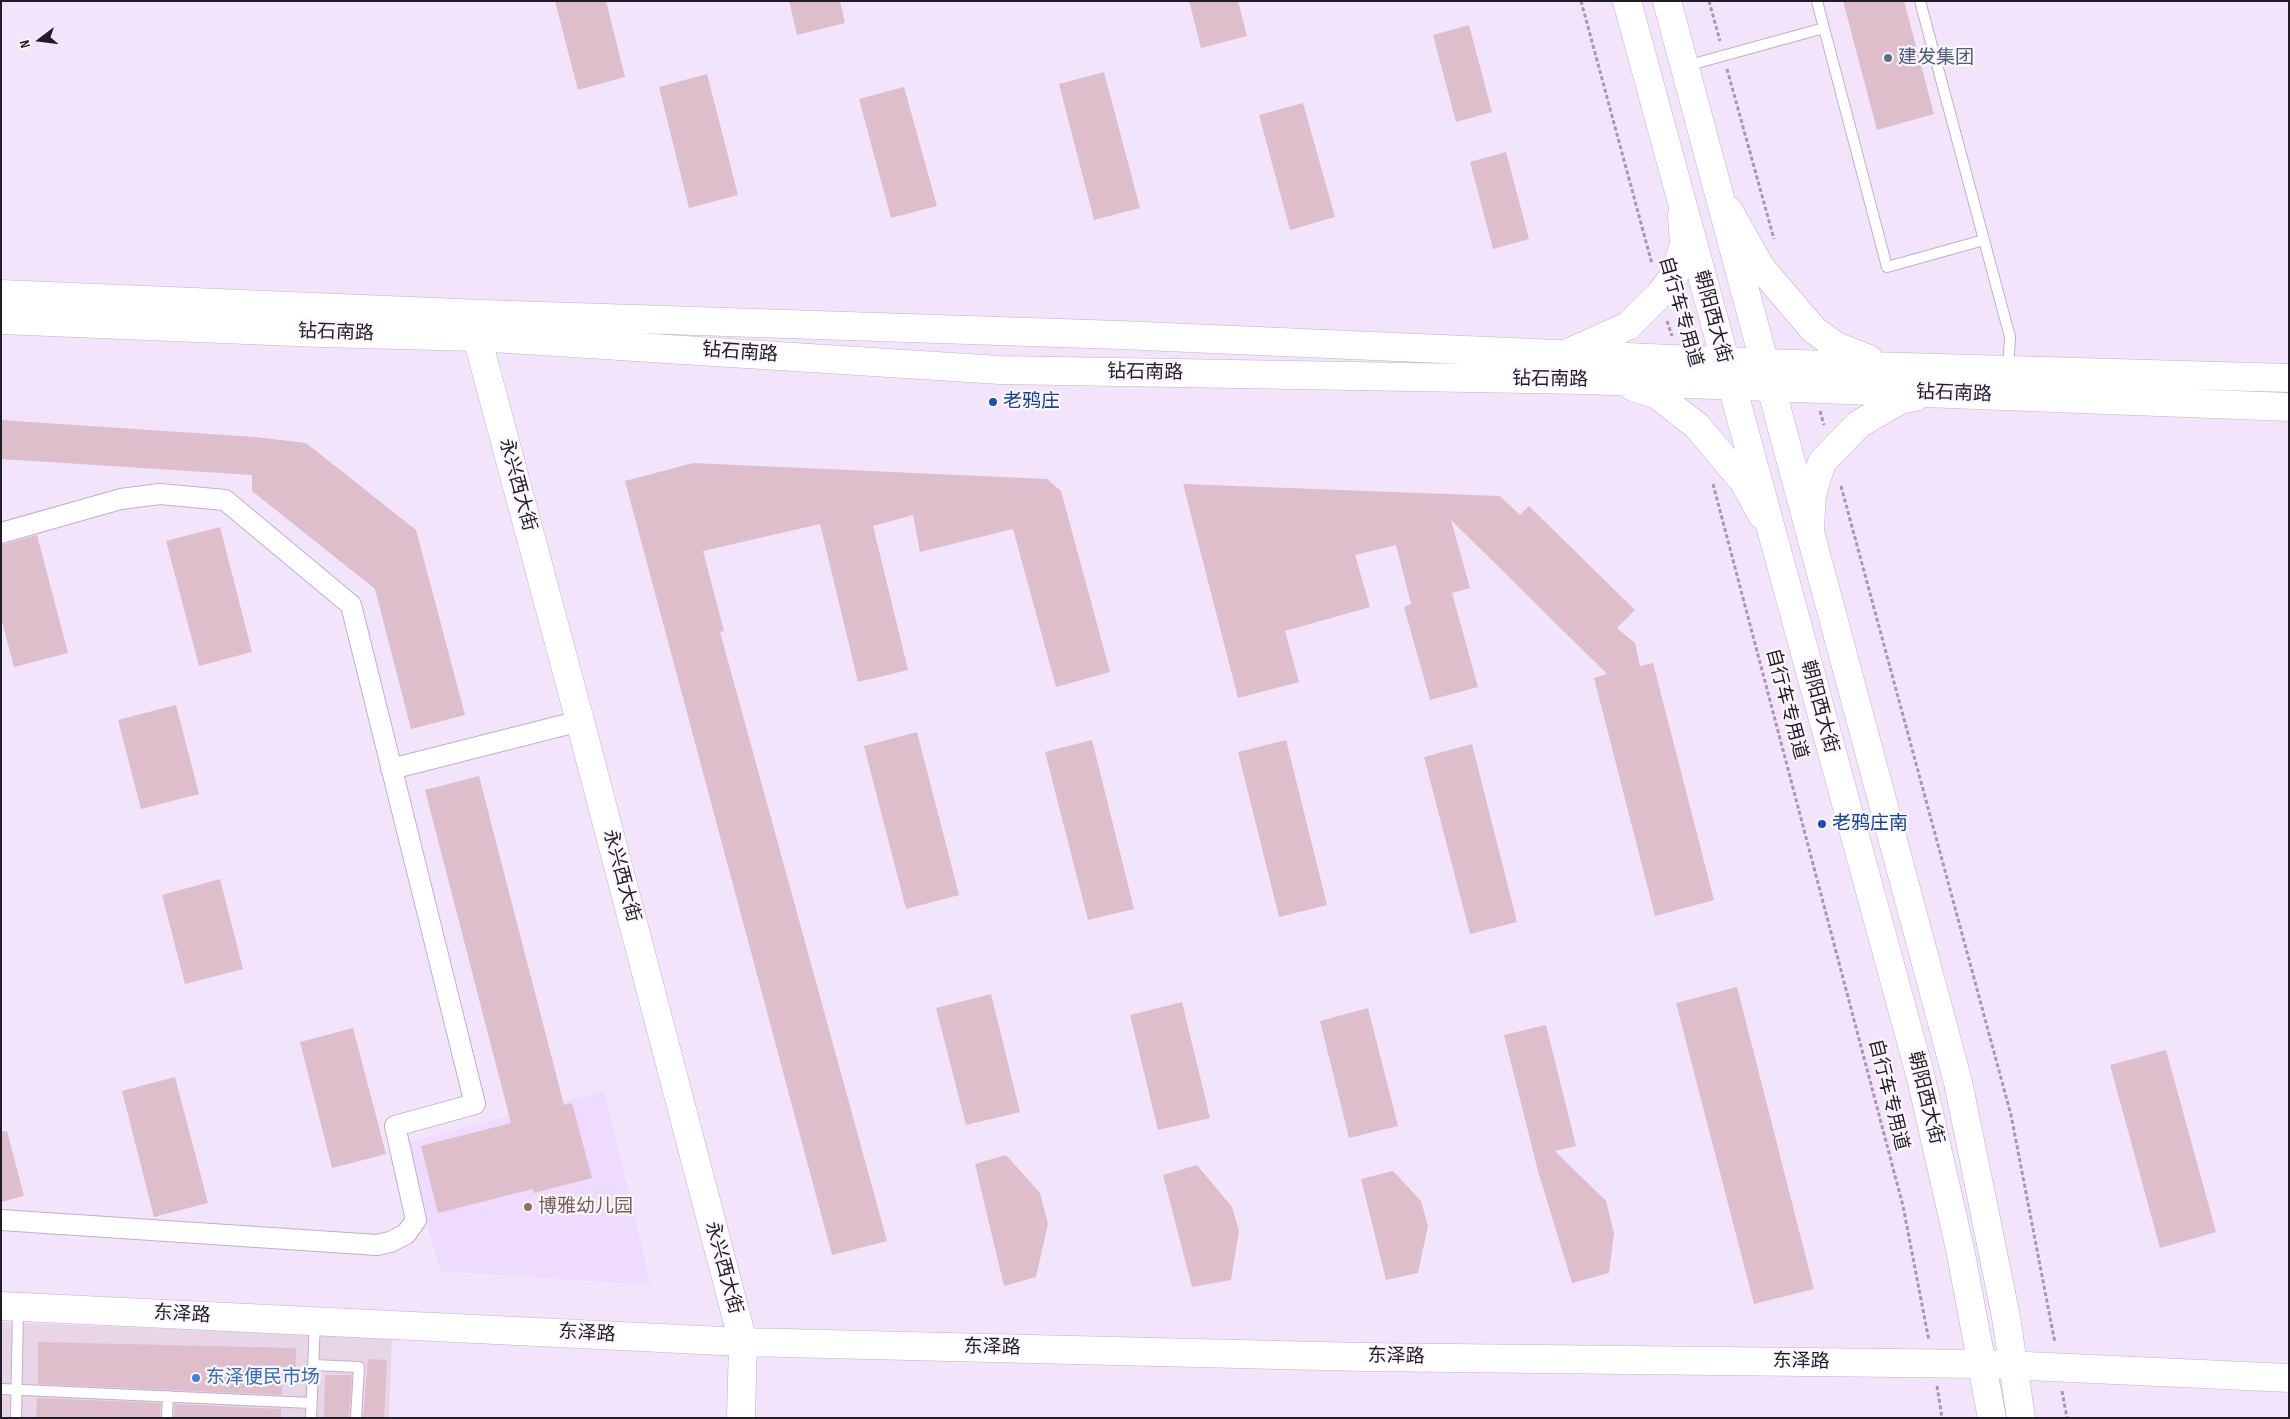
<!DOCTYPE html>
<html>
<head>
<meta charset="utf-8">
<style>
  body { margin:0 }
  #map { position:relative; width:2290px; height:1419px; overflow:hidden; background:#f2e5fb; font-family:"Sofia Sans Condensed",sans-serif }
  canvas { display:block }
  .frame { position:absolute; inset:0; border:2px solid #221c26; pointer-events:none }
  .north { position:absolute; left:15px; top:15px; width:50px; height:50px; -webkit-text-stroke:4px #faf6fc; paint-order:stroke; rotate:255deg; font-size:14px; font-weight:700; line-height:20px; text-align:center; color:#221c26 }
  .north::after { content:''; display:block; margin:auto; width:18px; height:22px; background:#221c26; clip-path:polygon(50% 0,100% 100%,50% 72%,0 100%) }
</style>
</head>
<body>
<div id="map">
<canvas width="2290" height="1419"></canvas>
<div class="frame"></div>
<div class="north">N</div>
</div>
<script>
const ctx = document.querySelector('canvas').getContext('2d');
ctx.lineJoin = 'round';
function paint(path, color) { ctx.fillStyle = color; ctx.fill(path, 'evenodd'); }
const toPath = rows => new Path2D(rows.map(r => 'M' + r).join(''));
function strokePath(path, color, width, dash) { ctx.strokeStyle = color; ctx.lineWidth = width; ctx.lineCap = dash ? 'butt' : 'round'; ctx.setLineDash(dash || []); ctx.stroke(path); }
function drawText(font, color, halo, rows, align = 'center') {
  ctx.font = font + ' "Sofia Sans Condensed","Noto Sans SC",sans-serif'; ctx.lineWidth = 4.5; ctx.setLineDash([]); ctx.textBaseline = 'middle'; ctx.strokeStyle = halo; ctx.fillStyle = color; for (const [text, x, y, turn = 0] of rows) {
    ctx.save(); ctx.translate(x, y); ctx.rotate((+turn || 0) * Math.PI / 180); ctx.textAlign = isNaN(turn) ? turn : align; if (halo) ctx.strokeText(text, 0, 0); ctx.fillText(text, 0, 0); ctx.restore();
  }
}
paint(toPath([
  [1,1322,392,1338,389,1418,1,1418]
]), '#e8d6e7');
paint(toPath([
  [604,1091,651,1285,440,1271,406,1143]
]), '#efdbfd');
paint(toPath([
  [555,1,606,1,625,77,578,90],
  [789,1,840,1,845,23,797,35],
  [1189,1,1238,1,1247,36,1201,48],
  [1843,1,1904,1,1934,114,1877,130],
  [1469,25,1492,112,1456,122,1433,35],
  [1104,72,1140,208,1094,220,1059,84],
  [707,74,738,195,689,208,659,87],
  [904,87,937,206,891,218,859,99],
  [1303,103,1335,217,1290,230,1259,115],
  [1506,152,1529,239,1493,249,1470,162],
  [1,420,255,437,306,443,416,530,465,715,411,729,375,589,252,491,252,475,1,459],
  [693,463,1047,479,1061,491,1110,672,1056,687,1013,529,920,552,913,515,873,526,908,670,858,682,820,524,703,551,724,631,720,632,887,1241,832,1255,625,481],
  [1183,484,1500,496,1520,515,1529,506,1635,610,1617,628,1635,643,1640,666,1653,663,1714,900,1655,916,1594,678,1607,674,1451,520,1470,588,1452,593,1478,687,1430,700,1404,607,1411,604,1396,545,1355,555,1370,607,1285,631,1299,682,1238,698],
  [220,527,252,652,199,666,166,541],
  [37,535,68,653,14,667,1,618,1,545],
  [176,705,199,794,141,809,118,720],
  [917,732,959,895,906,909,864,746],
  [1092,740,1134,909,1088,920,1045,752],
  [1286,740,1327,905,1279,917,1238,752],
  [1472,744,1517,922,1470,934,1424,757],
  [479,776,564,1105,572,1103,592,1178,534,1193,533,1189,438,1213,421,1146,511,1123,425,790],
  [220,879,243,969,185,984,162,895],
  [1737,987,1814,1289,1754,1304,1676,1003],
  [991,994,1020,1112,966,1125,936,1008],
  [1182,1002,1210,1118,1158,1130,1130,1015],
  [1368,1008,1398,1126,1349,1138,1320,1021],
  [1546,1025,1576,1146,1555,1151,1606,1201,1614,1233,1609,1273,1572,1283,1538,1171,1504,1035],
  [353,1028,386,1154,332,1168,300,1042],
  [2166,1050,2216,1232,2160,1248,2110,1065],
  [175,1077,208,1203,154,1217,122,1091],
  [7,1131,24,1196,1,1202,1,1132],
  [1006,1155,1040,1193,1048,1224,1036,1277,1004,1286,975,1164],
  [1197,1165,1232,1207,1239,1231,1231,1280,1192,1287,1163,1175],
  [1393,1171,1421,1201,1428,1226,1418,1273,1386,1280,1361,1179],
  [38,1342,296,1348,295,1381,282,1380,282,1395,38,1384],
  [368,1359,387,1360,384,1418,363,1418],
  [325,1375,352,1375,349,1418,324,1418],
  [37,1398,161,1403,160,1418,36,1418],
  [175,1404,281,1409,281,1418,174,1418]
]), '#debeca');
const lane = toPath([
  [1920,1,2010,337,2008,368],
  [1824,28,1887,267,1984,240],
  [1686,66,1824,28,1817,1],
  [313,1365,359,1367,356,1418],
  [1,1389,311,1403],
  [16,1418,18,1309],
  [167,1418,168,1396],
  [311,1418,315,1321]
]);
const street = toPath([
  [1,533,121,499,160,494,225,500,351,605,475,1104,395,1126,416,1220,406,1234,390,1242,377,1245,1,1220],
  [391,769,580,721]
]);
const secondary = toPath([
  [1729,211,1761,268,1814,330,1836,346,1869,359],
  [1,294,483,314,1120,335,1764,363,2289,378],
  [1,320,320,333,477,337,1000,370,1585,380,2289,407],
  [477,337,580,721,743,1342,741,1418],
  [1572,351,1628,326,1660,294,1674,276,1684,244,1682,215],
  [1633,387,1656,394,1697,426,1744,482,1762,515],
  [1810,529,1812,494,1822,462,1859,424,1900,400,1915,397],
  [1,1306,743,1342,1362,1357,1983,1364,2289,1378]
]);
const primary = toPath([
  [1627,1,1921,1078,1960,1249,1992,1418],
  [1667,1,1958,1082,2006,1317,2021,1418]
]);
strokePath(lane, '#bfb0ca', 12);
strokePath(street, '#bfb0ca', 22);
strokePath(secondary, '#bfb0ca', 29);
strokePath(primary, '#bfb0ca', 29);
strokePath(toPath([
  [1581,1,1652,264],
  [1709,1,1720,41],
  [1727,69,1774,239],
  [1667,321,1672,336],
  [1820,411,1824,425],
  [1713,484,1903,1206,1929,1341],
  [1841,486,2011,1115,2055,1343],
  [1937,1386,1942,1418],
  [2062,1391,2067,1418]
]), '#a59aac', 3, [4, 2.5]);
strokePath(lane, '#fff', 10);
strokePath(street, '#fff', 20);
strokePath(secondary, '#fff', 28);
strokePath(primary, '#fff', 28);
for (const [x, y, r, color] of [
  [1888,58,5,"#5c6f8a"],
  [993,402,5,"#1a4fb4"],
  [1822,824,5,"#1a4fb4"],
  [528,1207,5,"#8d6e63"],
  [196,1378,5,"#3f7fe0"]
]) { const dot = new Path2D(); dot.arc(x, y, r, 0, 2 * Math.PI); ctx.fillStyle = color; ctx.fill(dot); strokePath(dot, '#faf6fc', 2); }
drawText('19px', '#4e5e75', '#faf6fc', [
  ["建发集团",1898,58]
], 'left');
drawText('19px', '#221c26', '#faf6fc', [
  ["自行车专用道",1680,312,74],
  ["朝阳西大街",1712,317,75],
  ["钻石南路",336,333,2],
  ["钻石南路",740,353,4],
  ["钻石南路",1145,373,1],
  ["钻石南路",1550,380,1],
  ["钻石南路",1954,394,2],
  ["永兴西大街",517,485,75],
  ["自行车专用道",1786,704,75],
  ["朝阳西大街",1819,707,75],
  ["永兴西大街",621,876,75],
  ["自行车专用道",1888,1095,76],
  ["朝阳西大街",1925,1098,76],
  ["永兴西大街",723,1268,75],
  ["东泽路",182,1315,3],
  ["东泽路",587,1334,3],
  ["东泽路",992,1348,1],
  ["东泽路",1396,1357,1],
  ["东泽路",1801,1362,1]
]);
drawText('19px', '#164399', '#faf6fc', [
  ["老鸦庄",1003,402],
  ["老鸦庄南",1832,824]
], 'left');
drawText('19px', '#785e54', '#faf6fc', [
  ["博雅幼儿园",538,1207]
], 'left');
drawText('19px', '#366cbe', '#faf6fc', [
  ["东泽便民市场",206,1378]
], 'left');
</script>
</body>
</html>
